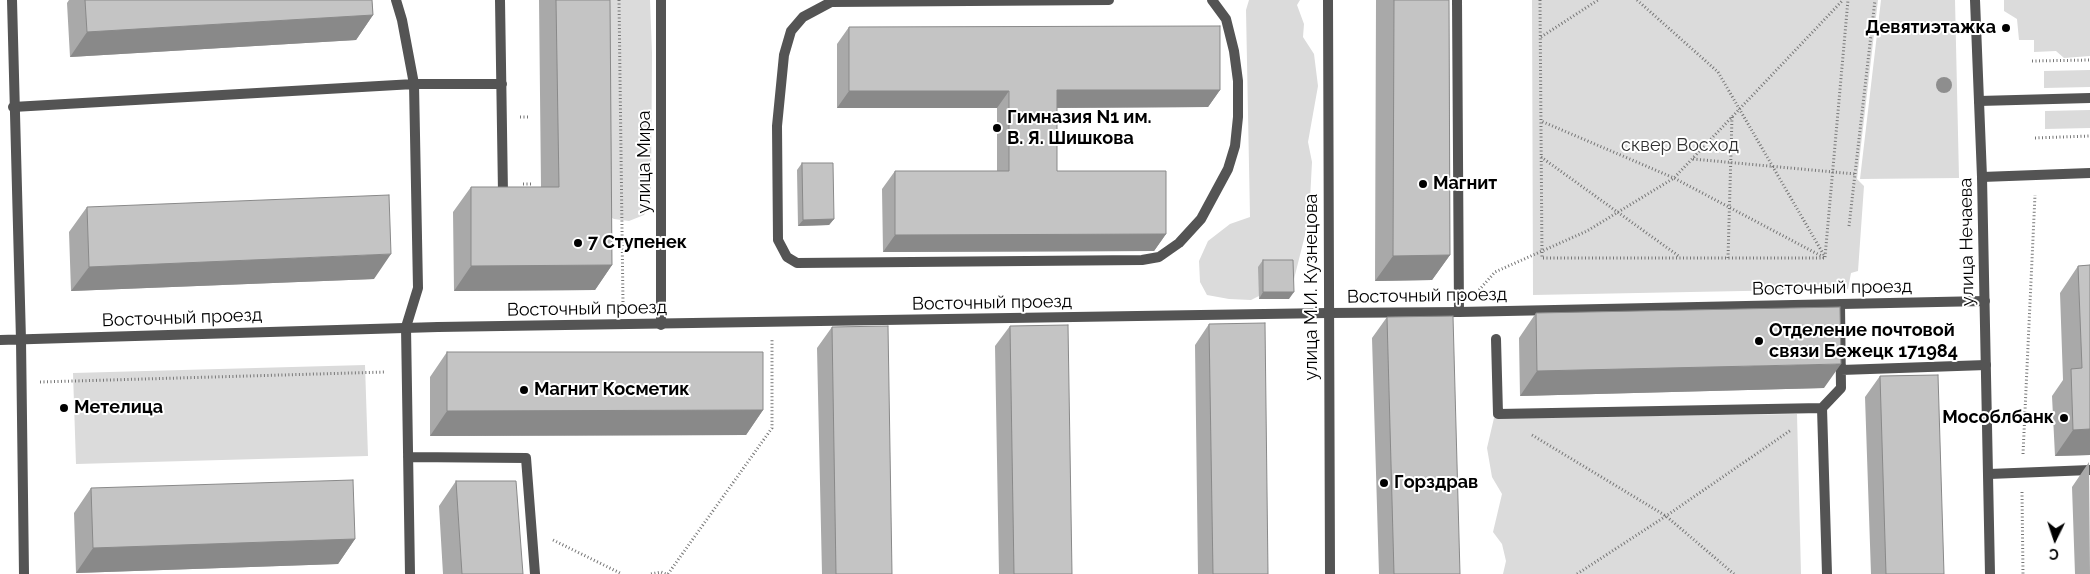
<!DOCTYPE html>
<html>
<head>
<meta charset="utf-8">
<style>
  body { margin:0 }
  #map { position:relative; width:2090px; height:574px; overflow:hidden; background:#fff; font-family:Raleway,sans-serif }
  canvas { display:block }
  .north { position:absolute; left:2030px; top:514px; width:50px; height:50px; -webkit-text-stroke:4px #fff; paint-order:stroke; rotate:184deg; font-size:14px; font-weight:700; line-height:20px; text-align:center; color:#000 }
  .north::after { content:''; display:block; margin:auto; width:18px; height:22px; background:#000; clip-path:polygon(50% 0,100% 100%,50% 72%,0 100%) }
</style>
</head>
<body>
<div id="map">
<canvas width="2090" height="574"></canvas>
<div class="north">С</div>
</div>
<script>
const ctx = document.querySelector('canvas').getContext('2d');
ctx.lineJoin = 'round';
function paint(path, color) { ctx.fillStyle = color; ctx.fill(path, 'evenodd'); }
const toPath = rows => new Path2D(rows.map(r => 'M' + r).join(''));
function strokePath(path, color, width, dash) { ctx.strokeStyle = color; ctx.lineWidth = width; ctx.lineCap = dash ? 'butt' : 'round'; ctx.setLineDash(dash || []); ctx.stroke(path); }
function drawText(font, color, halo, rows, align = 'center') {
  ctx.font = font + ' Raleway,sans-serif'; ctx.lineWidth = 4; ctx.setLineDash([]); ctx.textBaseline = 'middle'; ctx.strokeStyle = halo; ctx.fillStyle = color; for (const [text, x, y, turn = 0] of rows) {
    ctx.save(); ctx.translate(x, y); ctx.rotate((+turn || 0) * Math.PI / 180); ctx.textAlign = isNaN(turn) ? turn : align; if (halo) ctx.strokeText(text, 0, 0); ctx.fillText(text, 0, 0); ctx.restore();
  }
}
paint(toPath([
  [600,0,650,0,652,53,651,195,648,209,644,215,629,221,614,219,606,215],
  [1249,0,1300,0,1297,5,1304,24,1303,37,1314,54,1318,86,1308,142,1312,162,1309,219,1293,283,1275,288,1251,300,1229,299,1207,295,1200,282,1199,261,1208,241,1230,224,1250,217,1246,10],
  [1532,0,1878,0,1857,179,1864,186,1858,271,1851,273,1848,289,1533,295],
  [1881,0,1955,0,1959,178,1860,179],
  [2004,0,2090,0,2090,56,2064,58,2056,51,2034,52,2034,40,2019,40,2017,19,2004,11],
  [2090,70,2090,87,2044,88,2044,71],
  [2090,110,2090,128,2045,129,2045,111],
  [365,365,368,456,76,464,73,373],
  [1797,414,1801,574,1503,574,1506,561,1502,544,1493,532,1502,494,1492,477,1487,448,1494,418]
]), '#dbdbdb');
strokePath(toPath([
  [619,0,623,304],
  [1540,0,1542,258,1825,258,1674,178,1541,121],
  [1637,0,1718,72,1825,257],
  [1541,37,1598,0],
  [2032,61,2090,60],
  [520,117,530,117],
  [2035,138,2090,136],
  [1541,157,1680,257],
  [1693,159,1855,174],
  [523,184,532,184],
  [1849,226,1875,0],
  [1825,257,1848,0],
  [1728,258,1732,117],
  [1479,290,1495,272,1587,231,1674,178,1843,0],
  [40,382,386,372],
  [1532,435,1666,516,1734,574],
  [2023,454,2035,195],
  [2022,492,2023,574],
  [553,540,622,574],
  [651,574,661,572,666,574],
  [668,574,772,428,772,340],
  [1577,574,1666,516,1791,430]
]), '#767676', 3, [1, 2.5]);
strokePath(toPath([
  [396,0,402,20,414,84,418,288,406,327,410,574],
  [500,0,503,193],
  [1109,0,831,2,803,17,791,31,784,55,777,126,778,240,787,257,797,263,1142,260,1159,257,1179,243,1201,219,1228,169,1235,146,1238,117,1238,81,1234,51,1226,19,1212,0],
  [1457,0,1459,312],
  [1979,101,2090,98],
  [13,107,414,84,502,84],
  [1982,177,2090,173],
  [1496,339,1498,414,1822,408],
  [1841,370,1986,365],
  [408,457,526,458,535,574],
  [1989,474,2090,470],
  [1827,574,1822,408,1841,388,1840,304]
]), '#545454', 10);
strokePath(toPath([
  [438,327,1328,313]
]), '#545454', 10);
strokePath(toPath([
  [12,0,21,340,24,574],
  [1328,313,1459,312,1985,301],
  [661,325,661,0],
  [0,340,438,327]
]), '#545454', 10);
strokePath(toPath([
  [1328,0,1330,574],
  [1975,0,1982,177,1990,574]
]), '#545454', 10);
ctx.fillStyle = '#8e8e8e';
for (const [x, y] of [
  [1944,85]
]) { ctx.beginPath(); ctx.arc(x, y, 8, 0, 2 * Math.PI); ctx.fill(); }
paint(toPath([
  [69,0,372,0,373,15,356,40,70,57,67,3],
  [539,0,610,0,612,265,595,290,454,291,453,212,471,187,541,187],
  [1376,0,1449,0,1450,255,1432,280,1375,281],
  [849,27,1220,90,1208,107,1057,108,1057,171,1166,234,1154,251,883,252,882,189,895,171,997,171,997,108,837,108,837,44],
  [802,163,834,219,829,225,798,226,797,170],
  [87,207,374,279,71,291,69,232],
  [1263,260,1289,299,1259,299,1258,267],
  [2090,265,2090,455,2055,456,2052,396,2063,380,2060,293,2078,266],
  [1536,313,1824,388,1520,396,1519,338],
  [1387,317,1460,574,1379,574,1372,338],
  [1209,324,1268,574,1198,574,1195,345],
  [1010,326,1072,574,999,574,995,346],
  [832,327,892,574,822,574,817,348],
  [447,352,763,410,746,435,430,436,430,377],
  [1880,376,1944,574,1871,574,1865,397],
  [2089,462,2090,574,2075,574,2072,487],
  [456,481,523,574,443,574,439,506],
  [91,488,355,539,338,564,76,573,74,513]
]), '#a9a9a9');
paint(toPath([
  [373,15,356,40,70,57,87,32],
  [1057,90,1220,90,1208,107,1044,108],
  [849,91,1009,91,997,108,837,108],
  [834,219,829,225,798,226,803,220],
  [1166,234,1154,251,883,252,895,235],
  [391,254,374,279,71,291,89,267],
  [1450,255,1432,280,1375,281,1393,256],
  [612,265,595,290,454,291,471,266],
  [1263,292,1294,292,1289,299,1259,299],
  [1841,364,1824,388,1520,396,1537,371],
  [763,410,746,435,430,436,447,411],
  [2090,429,2090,455,2055,456,2073,430],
  [355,539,338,564,76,573,93,548]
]), '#898989');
const building = toPath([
  [85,0,372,0,373,15,87,32,85,0],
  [556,0,610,0,612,265,471,266,471,187,559,187,556,0],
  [1394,0,1449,0,1450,255,1393,256,1394,0],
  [1220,26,1220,90,1057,90,1057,171,1166,171,1166,234,895,235,895,171,1009,171,1009,91,849,91,849,27,1220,26],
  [802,163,833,163,834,219,803,220,802,163],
  [389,195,391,254,89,267,87,207,389,195],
  [1263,260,1293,260,1294,292,1263,292,1263,260],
  [2090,265,2090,429,2073,430,2071,369,2082,368,2078,266,2090,265],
  [1840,307,1841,364,1537,371,1536,313,1840,307],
  [1453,316,1460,574,1394,574,1387,317,1453,316],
  [1265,323,1268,574,1213,574,1209,324,1265,323],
  [1068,325,1072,574,1014,574,1010,326,1068,325],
  [888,326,892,574,836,574,832,327,888,326],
  [447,352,763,352,763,410,447,411,447,352],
  [1938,375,1944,574,1886,574,1880,376,1938,375],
  [353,480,355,539,93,548,91,488,353,480],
  [456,481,516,481,523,574,462,574,456,481]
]);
paint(building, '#c4c4c4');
strokePath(building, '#898989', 1);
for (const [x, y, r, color] of [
  [2006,28,5,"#000"],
  [997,128,5,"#000"],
  [1423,184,5,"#000"],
  [578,243,5,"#000"],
  [1759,341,5,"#000"],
  [524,390,5,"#000"],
  [64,408,5,"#000"],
  [2064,418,5,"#000"],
  [1384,483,5,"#000"]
]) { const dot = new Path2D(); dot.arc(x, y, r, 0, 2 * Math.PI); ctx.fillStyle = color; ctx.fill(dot); strokePath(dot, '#fff', 2); }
drawText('bold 18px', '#000', '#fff', [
  ["Девятиэтажка",1996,28,"right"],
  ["Гимназия N1 им.",1007,118],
  ["В. Я. Шишкова",1007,139],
  ["Магнит",1433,184],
  ["7 Ступенек",588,243],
  ["Отделение почтовой",1769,331],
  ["связи Бежецк 171984",1769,352],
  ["Магнит Косметик",534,390],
  ["Метелица",74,408],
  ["Мособлбанк",2054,418,"right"],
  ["Горздрав",1394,483]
], 'left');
drawText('18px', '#323232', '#fff', [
  ["сквер Восход",1680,146]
]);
drawText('18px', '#000', '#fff', [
  ["улица Мира",645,162,-90],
  ["улица Нечаева",1967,242,-91],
  ["улица М.И. Кузнецова",1312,287,-90],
  ["Восточный проезд",1832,288,-1],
  ["Восточный проезд",1427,296,-1],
  ["Восточный проезд",992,303,-1],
  ["Восточный проезд",587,309,-1],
  ["Восточный проезд",182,318,-2]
]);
</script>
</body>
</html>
